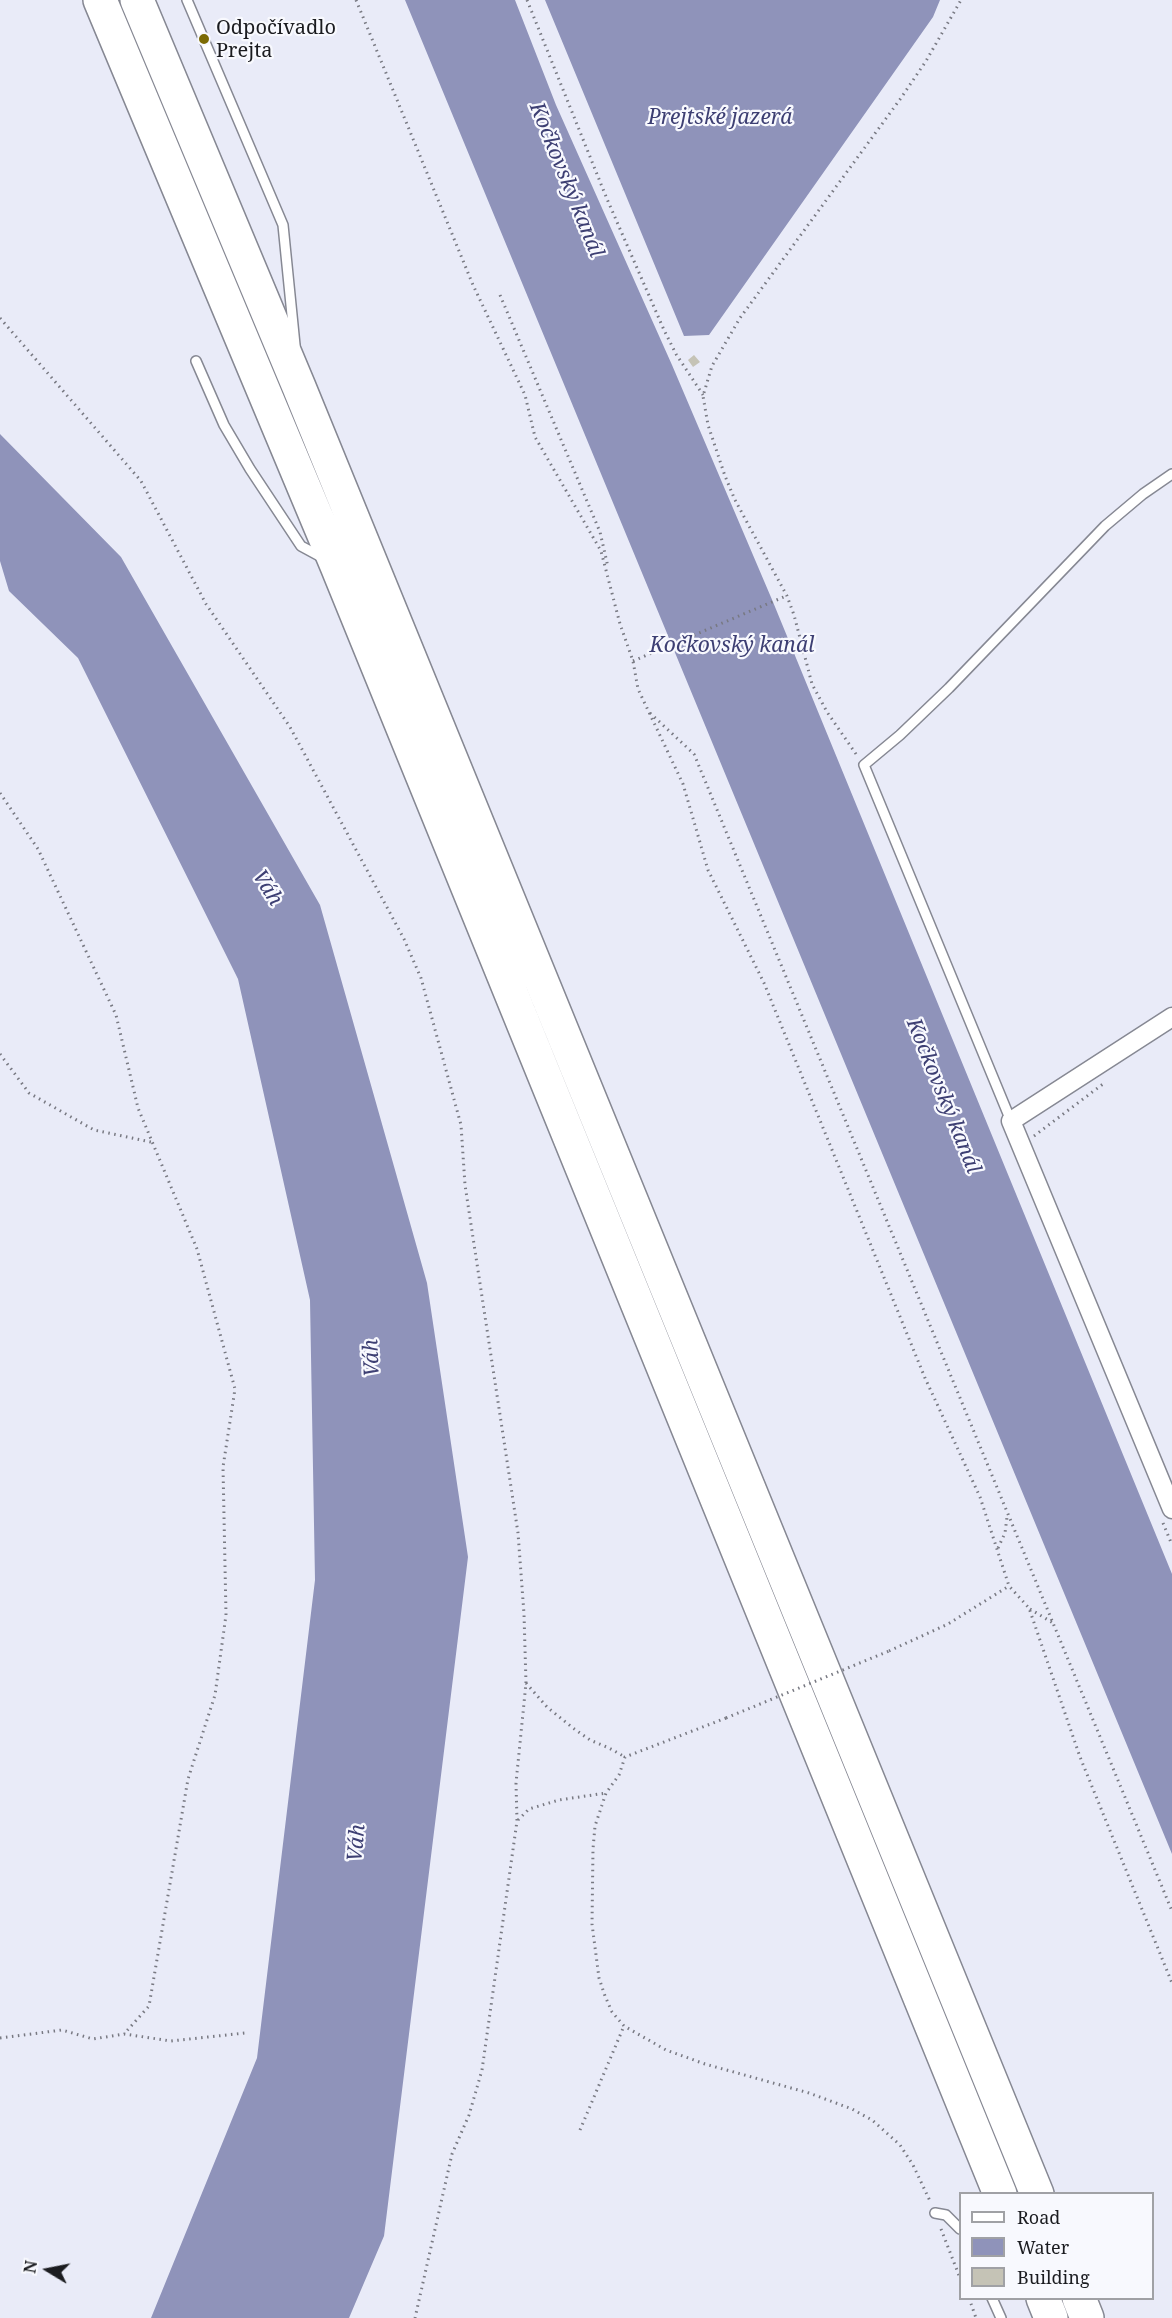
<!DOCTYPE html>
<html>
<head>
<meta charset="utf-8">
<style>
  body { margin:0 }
  #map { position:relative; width:1172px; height:2318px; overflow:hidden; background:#e9ebf8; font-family:"Noto Serif",serif }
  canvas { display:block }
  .legend { position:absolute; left:959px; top:2192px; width:195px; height:108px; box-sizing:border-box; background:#f8f9fe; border:2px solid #a0a1a5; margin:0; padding:8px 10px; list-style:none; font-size:18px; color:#1b1c20 }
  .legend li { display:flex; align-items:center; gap:12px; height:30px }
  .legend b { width:30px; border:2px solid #a0a1a5 }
  .north { position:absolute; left:18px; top:2240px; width:60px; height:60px; -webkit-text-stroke:4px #f8f9fe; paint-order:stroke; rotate:280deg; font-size:16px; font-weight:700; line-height:24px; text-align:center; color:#1b1c20 }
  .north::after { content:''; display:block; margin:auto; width:21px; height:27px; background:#1b1c20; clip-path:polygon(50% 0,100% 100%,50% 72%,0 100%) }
</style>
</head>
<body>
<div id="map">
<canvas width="1172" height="2318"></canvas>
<ul class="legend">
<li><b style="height:8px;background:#fff"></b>Road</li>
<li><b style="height:16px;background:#8f93ba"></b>Water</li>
<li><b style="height:16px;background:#c5c3b6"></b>Building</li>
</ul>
<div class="north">N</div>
</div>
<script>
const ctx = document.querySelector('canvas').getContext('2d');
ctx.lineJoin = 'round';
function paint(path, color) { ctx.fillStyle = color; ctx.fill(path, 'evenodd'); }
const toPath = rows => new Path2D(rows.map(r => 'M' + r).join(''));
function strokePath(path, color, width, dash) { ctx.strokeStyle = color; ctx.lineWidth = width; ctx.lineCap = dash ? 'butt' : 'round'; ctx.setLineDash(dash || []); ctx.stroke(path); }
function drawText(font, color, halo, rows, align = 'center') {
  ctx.font = font + ' "Noto Serif",serif'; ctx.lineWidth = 4.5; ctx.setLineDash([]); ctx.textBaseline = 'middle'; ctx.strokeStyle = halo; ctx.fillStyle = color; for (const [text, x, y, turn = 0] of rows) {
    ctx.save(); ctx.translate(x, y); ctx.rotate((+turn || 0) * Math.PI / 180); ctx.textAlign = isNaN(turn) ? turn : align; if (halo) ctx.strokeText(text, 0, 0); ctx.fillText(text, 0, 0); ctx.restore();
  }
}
paint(toPath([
  [405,0,515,0,556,105,672,365,773,602,1172,1574,1172,1854],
  [545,0,940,0,933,17,709,335,684,336],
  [0,434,121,557,320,905,427,1283,468,1557,384,2236,349,2318,151,2318,257,2058,315,1580,310,1300,238,979,78,658,9,591,0,561]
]), '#8f93ba');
paint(toPath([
  [694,355,700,362,693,367,688,360]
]), '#c5c3b6');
const lane = toPath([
  [187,0,283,225,295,345],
  [196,361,224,425,250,469,301,546,325,559],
  [1011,1121,864,765,900,735,949,688,1105,526,1143,494,1172,474],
  [935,2213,946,2215,960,2229],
  [992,2298,1001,2318]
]);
const street = toPath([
  [1172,1017,1011,1121,1172,1509]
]);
const highway = toPath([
  [100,0,337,566,1000,2194],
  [137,0,299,387,1037,2194],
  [1043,2298,1051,2318],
  [1079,2298,1087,2318]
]);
strokePath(lane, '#868893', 12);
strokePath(street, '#868893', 21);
strokePath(highway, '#868893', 36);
strokePath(toPath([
  [356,0,473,285,525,395,535,437,601,551,620,624,633,661,638,689,683,784,708,870,764,983,925,1378,980,1497,1009,1586,1029,1608,1080,1757,1172,1983],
  [527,0,607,199,664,330,676,354,703,395],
  [500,295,600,532,608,567],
  [0,318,141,481,206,604,290,727,404,939,421,978,461,1125,465,1185,518,1533,524,1614,526,1683,516,1783,517,1821,482,2070,469,2115,452,2154,415,2318],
  [633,661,786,596],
  [650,713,694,754,1172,1911],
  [856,754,827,712,812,684,794,615,787,596,735,500,725,476,708,425,703,396,712,366,740,318,901,98,926,61,961,0],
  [0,793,38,849,116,1015,138,1108,197,1249,235,1389,223,1467,226,1615,215,1695,188,1779,149,2006,124,2034],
  [0,1054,29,1093,94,1130,151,1142],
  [1034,1136,1103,1084],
  [1163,1523,1172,1545],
  [998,1548,1005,1533,1007,1517],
  [1030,1609,1053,1623],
  [889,1651,948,1624,1009,1586],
  [526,1683,547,1707,573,1728,590,1740,609,1748,625,1757],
  [726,1718,625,1757,619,1775,606,1793,595,1826,593,1849,592,1924,599,1978,605,1996,612,2012,624,2026,666,2050,705,2064,809,2093,852,2109,872,2120,900,2145,913,2165,930,2201],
  [518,1820,529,1809,559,1800,606,1793],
  [0,2038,62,2030,93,2039,124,2034,171,2041,245,2033],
  [580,2130,624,2026],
  [941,2229,960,2278],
  [969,2298,976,2318]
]), '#787982', 3, [1.5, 4.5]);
strokePath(lane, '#fff', 9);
strokePath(street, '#fff', 18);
strokePath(highway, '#fff', 33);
strokePath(toPath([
  [726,1718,889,1651]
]), '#787982', 3, [1.5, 4.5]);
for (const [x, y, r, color] of [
  [204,39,6,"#7c6b04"]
]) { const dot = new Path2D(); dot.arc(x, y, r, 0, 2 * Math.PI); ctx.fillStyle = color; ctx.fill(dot); strokePath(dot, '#f8f9fe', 2); }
drawText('20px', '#1b1c20', '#f8f9fe', [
  ["Odpočívadlo",216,28],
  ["Prejta",216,51]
], 'left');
drawText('italic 21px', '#3d3f73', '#f8f9fe', [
  ["Prejtské jazerá",720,118],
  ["Kočkovský kanál",566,180,68],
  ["Kočkovský kanál",732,646],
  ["Váh",267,888,58],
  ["Kočkovský kanál",943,1096,68],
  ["Váh",372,1358,-92],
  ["Váh",357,1843,-85]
]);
</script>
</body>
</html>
